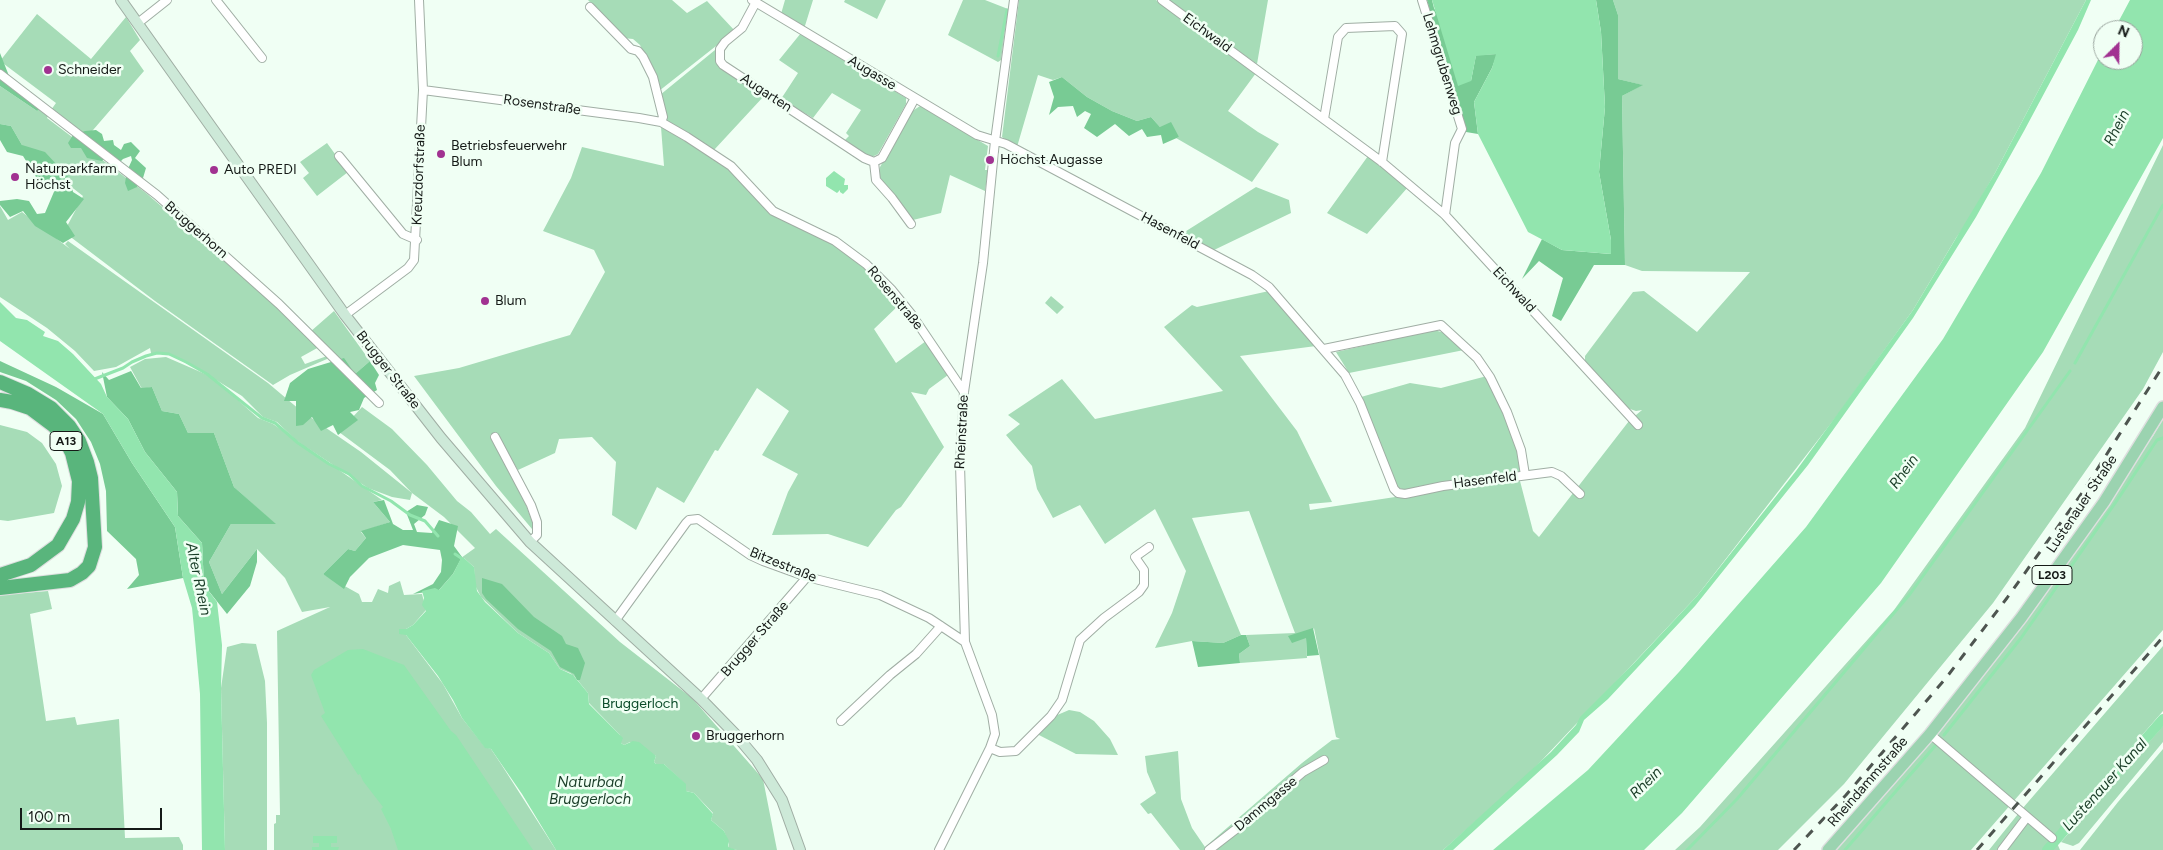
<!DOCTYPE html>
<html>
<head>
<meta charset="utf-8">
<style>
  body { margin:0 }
  #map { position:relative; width:2163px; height:850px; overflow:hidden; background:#f0fff4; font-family:Figtree,sans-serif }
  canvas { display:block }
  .north { position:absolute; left:2093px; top:20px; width:50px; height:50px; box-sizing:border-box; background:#f0fff4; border:1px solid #98a39c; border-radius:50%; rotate:23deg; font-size:14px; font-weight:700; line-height:20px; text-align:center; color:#151a17 }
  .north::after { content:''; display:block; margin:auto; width:18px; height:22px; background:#a13291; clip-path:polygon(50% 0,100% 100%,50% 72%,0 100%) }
  .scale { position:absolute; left:20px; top:808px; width:142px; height:22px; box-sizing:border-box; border:2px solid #151a17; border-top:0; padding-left:6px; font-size:15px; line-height:18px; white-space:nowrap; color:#151a17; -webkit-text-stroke:4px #f0fff4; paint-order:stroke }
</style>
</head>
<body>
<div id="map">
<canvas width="2163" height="850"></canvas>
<div class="north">N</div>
<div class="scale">100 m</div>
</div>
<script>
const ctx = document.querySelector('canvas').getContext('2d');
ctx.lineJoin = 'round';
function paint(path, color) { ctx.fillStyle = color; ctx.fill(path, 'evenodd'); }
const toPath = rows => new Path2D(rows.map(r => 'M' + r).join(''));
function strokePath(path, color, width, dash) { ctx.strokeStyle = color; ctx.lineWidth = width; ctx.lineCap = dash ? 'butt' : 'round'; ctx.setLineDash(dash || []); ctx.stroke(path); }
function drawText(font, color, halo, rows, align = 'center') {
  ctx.font = font + ' Figtree,sans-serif'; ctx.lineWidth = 5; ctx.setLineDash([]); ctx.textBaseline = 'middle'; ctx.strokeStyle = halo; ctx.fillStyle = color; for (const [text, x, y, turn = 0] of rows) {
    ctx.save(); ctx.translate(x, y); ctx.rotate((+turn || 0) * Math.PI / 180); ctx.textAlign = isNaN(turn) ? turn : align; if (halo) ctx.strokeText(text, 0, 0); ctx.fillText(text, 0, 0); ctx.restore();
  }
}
paint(toPath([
  [588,0,672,0,687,13,707,1,735,31,659,91,655,76,640,45,633,39,623,38],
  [785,0,813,0,804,29,781,14],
  [845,0,886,0,877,19,844,2],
  [963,0,985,0,1008,9,1001,60,998,62,948,35],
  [1019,0,1156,0,1256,73,1228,111,1258,132,1279,144,1252,182,1176,138,1179,137,1160,127,1151,117,1137,121,1112,111,1087,97,1062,77,1053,80,1038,75,1017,147,1002,137],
  [1168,0,1268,0,1257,64,1185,13],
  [1613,0,2086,0,1995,173,1966,224,1956,238,1913,310,1839,413,1697,596,1527,776,1443,850,1180,850,1151,813,1148,814,1140,804,1156,793,1147,772,1145,756,1178,751,1181,799,1192,828,1205,847,1302,763,1332,740,1340,739,1336,737,1314,628,1306,638,1307,658,1240,663,1239,654,1250,646,1246,635,1295,633,1249,511,1192,518,1241,635,1223,643,1192,641,1155,648,1172,613,1186,571,1155,509,1105,544,1080,505,1053,518,1037,489,1032,466,1006,435,1020,424,1008,415,1062,379,1095,419,1223,391,1164,327,1192,305,1197,307,1269,291,1316,346,1240,356,1297,431,1332,502,1309,504,1310,510,1454,488,1520,481,1533,531,1539,537,1629,421,1642,410,1636,411,1627,408,1585,362,1585,356,1633,292,1644,291,1697,332,1750,272,1642,271,1625,265,1622,96,1642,85,1618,79,1618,15],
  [37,14,91,59,126,17,140,40,130,51,144,71,87,137,51,110,56,103,0,61],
  [801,33,906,98,906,104,878,154,872,157,866,156,845,140,849,136,846,133,861,110,832,93,813,118,781,99,798,73,779,60],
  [715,50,717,64,722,69,764,96,714,150,669,123,665,119,660,95],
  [0,86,37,111,41,108,49,114,47,118,146,193,277,306,319,347,301,357,305,364,327,356,327,359,290,375,273,385,155,301,64,232,83,196,23,149,22,145,11,126,0,124],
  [920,106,988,146,985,170,988,170,985,191,950,175,941,213,913,220,901,206,898,199,881,182,878,175,880,167,911,112],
  [661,127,716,159,732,172,766,209,784,221,830,242,848,254,875,276,900,304,874,329,896,363,926,341,948,375,929,389,926,395,911,392,944,447,901,507,896,510,868,547,828,534,772,535,788,492,798,474,762,455,789,411,757,388,718,451,715,450,684,503,657,487,636,530,612,515,616,462,592,437,559,439,555,453,518,470,495,433,490,435,522,494,534,527,532,529,496,486,414,376,459,368,570,335,605,272,594,250,543,231,571,178,582,147,664,166],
  [327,143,348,172,317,196,303,178,309,173,300,162],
  [2163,145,2163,352,2143,389,1993,603,1844,784,1778,850,1675,850,1700,827,1894,610,2025,428],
  [1368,156,1408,187,1367,234,1327,213],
  [1256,187,1289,200,1291,213,1214,250,1183,233],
  [0,206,8,220,22,212,70,249,65,244,68,241,268,383,300,410,361,452,412,493,390,470,339,432,362,407,392,429,427,465,457,501,471,512,490,534,496,529,620,642,692,698,763,779,777,850,737,850,728,848,729,844,724,831,711,820,713,813,694,793,686,791,685,784,664,764,656,764,654,762,656,756,630,742,624,745,621,743,620,735,589,703,588,693,575,677,570,673,560,669,549,653,518,633,481,597,475,585,474,567,464,558,461,558,475,548,444,517,412,493,410,500,392,497,368,488,297,441,277,422,263,417,242,396,213,378,258,418,273,424,382,500,373,502,390,522,361,532,366,538,355,551,348,549,323,574,359,594,362,602,372,602,378,589,388,593,389,586,400,581,404,595,422,594,426,610,413,625,406,629,406,635,443,684,462,718,485,747,491,749,501,764,556,850,274,850,274,824,276,823,276,815,280,815,277,631,330,607,302,612,285,578,257,549,222,594,209,562,231,524,275,524,234,487,214,433,188,433,179,414,162,411,152,387,142,389,130,367,145,359,166,357,212,377,171,355,151,353,150,348,116,367,94,371,75,351,47,328,0,297],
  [1051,296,1064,307,1057,314,1045,303],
  [334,311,370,361,354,375,310,332],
  [1434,330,1445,333,1464,350,1349,373,1336,352],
  [1487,376,1512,434,1522,467,1521,472,1405,490,1399,488,1395,483,1361,397,1410,383,1441,388],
  [2163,419,2163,630,1971,850,1833,850,1936,733,2153,436],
  [0,425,27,432,42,443,56,464,62,486,54,513,8,521,0,520],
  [48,591,52,609,30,614,46,721,75,717,77,725,119,719,125,838,179,837,183,845,183,850,0,850,0,595],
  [242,643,256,644,265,681,267,723,267,850,225,850,221,688,227,647],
  [2163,646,2163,711,2054,836,2060,850,1989,850,2022,809],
  [1069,710,1080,712,1094,721,1110,739,1118,755,1076,754,1037,734,1055,716],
  [2163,726,2163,742,2079,843,2073,846,2061,842],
  [2163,749,2163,850,2080,850,2118,802]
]), '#a6dcb7');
paint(toPath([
  [1427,0,1432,0,1434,8,1471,81,1476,55,1497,54,1492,68,1474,102,1478,134,1466,132,1453,94,1437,67,1442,53],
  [1596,0,1613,0,1618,15,1618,79,1643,85,1622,96,1625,265,1594,265,1561,321,1552,316,1563,278,1539,261,1522,279,1542,239,1562,250,1611,254,1611,240,1599,172,1605,107,1601,32],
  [0,53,11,81,45,106,37,111,0,86],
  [1062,77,1087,97,1112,111,1137,121,1151,117,1160,127,1171,122,1179,137,1163,144,1161,135,1147,137,1142,129,1129,136,1115,124,1097,137,1084,128,1091,114,1085,111,1077,117,1073,106,1058,107,1049,115,1054,97,1049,82],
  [0,124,11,126,22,145,45,152,70,179,73,192,84,199,66,222,75,236,63,243,35,226,23,211,10,217,0,205,0,201,17,199,29,201,37,214,45,213,56,187,36,177,23,156,7,152,0,140],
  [96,130,102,134,104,141,113,140,114,145,121,150,124,144,131,142,140,151,135,158,146,168,143,178,137,187,128,191,125,183,127,171,132,160,131,156,123,159,118,164,118,171,111,176,104,170,108,162,106,157,102,161,87,158,81,148,71,148,68,143,73,135,85,131],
  [344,358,355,374,370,361,379,375,375,383,377,390,364,398,359,410,350,412,358,420,338,435,333,425,321,431,312,417,303,425,296,426,296,401,284,401,290,383,308,369],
  [0,361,56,387,103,414,132,463,175,527,183,578,127,589,139,575,136,559,107,531,106,491,100,464,91,442,76,419,56,400,26,381,0,372],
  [131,371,141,388,152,387,162,411,179,414,188,433,214,433,234,487,276,524,231,524,209,562,222,594,257,549,257,562,250,586,227,614,204,585,202,543,178,516,177,492,145,452,128,419,107,397,102,372,109,380],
  [384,500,393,524,403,530,413,530,406,512,417,505,428,507,425,515,414,524,417,532,432,533,439,520,458,526,454,546,462,557,453,574,439,590,413,594,433,584,441,572,442,560,440,550,403,545,369,558,350,577,344,589,323,574,348,549,355,551,366,538,361,531,390,522,373,502],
  [482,578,502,584,534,617,562,636,566,644,578,648,585,663,580,680,577,680,574,674,560,667,551,651,518,629,486,599,482,593],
  [1313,628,1319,655,1307,656,1306,638,1292,643,1288,636],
  [1241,635,1246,635,1250,646,1239,654,1240,663,1198,667,1192,641,1223,643]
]), '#78cb94');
paint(toPath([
  [1432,0,1596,0,1601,32,1605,107,1599,172,1611,240,1611,254,1562,250,1528,232,1478,134,1474,102,1492,68,1496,54,1476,56,1471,81,1458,86],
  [2086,0,2091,0,2078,30,2024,131,1976,217,1913,318,1808,465,1695,606,1608,699,1584,720,1579,732,1557,755,1453,850,1443,850,1551,752,1576,725,1580,717,1635,662,1697,596,1796,471,1913,310,1995,173],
  [2130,0,2163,0,2163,138,2043,352,1881,583,1682,813,1644,850,1493,850,1588,770,1679,672,1806,527,1943,339,2041,173,2103,50,2103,60,2133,60,2133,30,2114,30],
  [834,171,845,179,844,185,848,185,848,189,843,194,840,192,840,190,837,193,826,186,826,178],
  [0,302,16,318,27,320,45,332,43,336,58,341,73,354,101,384,107,397,128,419,145,452,177,492,178,516,202,543,204,585,217,602,222,645,221,688,225,850,202,850,200,694,194,628,192,608,183,578,175,527,132,463,103,414,0,341],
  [461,558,464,558,474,567,477,591,485,602,518,633,549,653,560,669,573,675,588,693,589,704,623,738,621,743,624,745,633,741,639,742,656,756,654,762,656,764,664,764,686,784,686,791,694,793,713,814,711,820,724,831,729,841,728,847,737,850,556,850,522,794,491,749,485,748,462,718,453,700,438,676,406,635,399,634,399,629,406,629,413,625,426,611,422,605,424,598,422,591,435,588,439,590,453,574],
  [363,649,404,665,451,731,456,735,533,850,398,850,391,829,381,809,383,807,363,781,360,774,358,775,321,716,325,713,311,675,314,670,348,650],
  [313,836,337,836,337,843,331,843,331,847,339,847,338,850,312,850,312,847,319,847,319,843,313,843]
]), '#92e5ae');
strokePath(toPath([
  [998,56,1007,10],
  [2075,363,2163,205],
  [92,380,123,368,132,362,146,356,157,353,169,354,186,362,207,374,262,418,275,423,298,443,329,464,349,474,362,486,391,501,410,515,425,521,438,536],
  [455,554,461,558],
  [1944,735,2021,638,2118,499,2157,440,2163,438],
  [1687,850,1737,799,1910,594,2070,371],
  [1845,850,1935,746]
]), '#92e5ae', 3);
strokePath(toPath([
  [2047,850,2163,719]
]), '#92e5ae', 10);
const street = toPath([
  [216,0,262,58],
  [752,0,977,135,1006,144,1252,275,1269,287,1345,375,1360,403,1394,489,1398,493,1405,494,1443,486,1552,472,1561,476,1580,494],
  [1162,0,1382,162,1445,215,1638,425],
  [1422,0,1462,129,1455,143,1445,215],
  [756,2,742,28,725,42,720,49,720,61,723,65,864,158,874,162,882,158,915,98],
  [590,7,631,49,638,51,643,57,653,77,663,117,661,122],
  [138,23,167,0],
  [0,74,157,195,279,304,379,403],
  [423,90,639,118,661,122,687,137,731,166,773,211,835,241,866,264,891,289,912,315,964,392],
  [1324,119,1338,37,1346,28,1395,26,1402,34,1382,162],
  [339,156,403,234,417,240],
  [874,162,876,180,892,198,911,224],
  [345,315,408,268,414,260,423,90,419,0],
  [1324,349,1441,325,1477,358,1490,377,1507,412,1521,450,1525,475],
  [495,437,531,505,537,522,537,535,530,542],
  [615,621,686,523,689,520,698,519,750,555,763,561,807,577,880,595,929,618,965,642],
  [701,699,807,577],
  [841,721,890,675,916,654,941,626],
  [1930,734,2052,838],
  [990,748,1000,752,1016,751,1051,716,1062,700,1080,640,1104,618,1139,592,1144,585,1144,570,1135,557,1149,547],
  [939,850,990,748,995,734,992,715,965,642,960,464,964,392,983,263,995,141,1014,0],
  [1209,850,1240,826,1303,772,1324,760],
  [2002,850,2027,817]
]);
const secondary = toPath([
  [121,0,345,315,441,438,530,542,701,699,736,735,757,760,782,800,800,850]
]);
const primary = toPath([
  [1828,850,1930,734,2021,618,2104,502,2163,407]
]);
const highway = toPath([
  [0,382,28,394,51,408,69,426,79,441,87,462,91,478,95,547,89,566,82,573,70,580,0,588],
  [0,400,12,402,30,408,54,426,66,441,72,453,79,481,78,502,73,519,58,545,31,565,0,575]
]);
strokePath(street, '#a0aea4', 10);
strokePath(secondary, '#a0aea4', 12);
strokePath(primary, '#dedfdf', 14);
strokePath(highway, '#dedfdf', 16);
strokePath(street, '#fff', 8);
strokePath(secondary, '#cde9d8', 10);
strokePath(primary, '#9bd3b0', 11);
strokePath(highway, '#59b57c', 14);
strokePath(toPath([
  [1794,850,1846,795,1946,678,2007,598,2082,493,2163,366],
  [1977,850,2163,637]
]), '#4e5550', 3, [9, 9]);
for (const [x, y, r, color] of [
  [48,70,5,"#a13291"],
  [441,154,5,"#a13291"],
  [990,160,5,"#a13291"],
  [214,170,5,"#a13291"],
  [15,177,5,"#a13291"],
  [485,301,5,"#a13291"],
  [696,736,5,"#a13291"]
]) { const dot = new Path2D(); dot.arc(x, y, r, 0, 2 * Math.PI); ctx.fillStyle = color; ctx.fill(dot); strokePath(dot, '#f0fff4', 2); }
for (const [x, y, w] of [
  [66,441,32],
  [2052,575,40]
]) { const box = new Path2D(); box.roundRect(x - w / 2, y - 9.5, w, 19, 4); ctx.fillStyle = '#f0fff4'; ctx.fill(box); strokePath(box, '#151a17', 1); }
drawText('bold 12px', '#151a17', null, [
  ["A13",66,441],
  ["L203",2052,575]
]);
drawText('14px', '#151a17', '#f0fff4', [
  ["Eichwald",1207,33,36],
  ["Lehmgrubenweg",1442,64,73],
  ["Augasse",872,73,31],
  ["Augarten",766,93,33],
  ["Rosenstraße",542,105,8],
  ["Kreuzdorfstraße",419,175,-88],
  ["Bruggerhorn",196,230,41],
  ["Hasenfeld",1170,231,28],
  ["Eichwald",1514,290,47],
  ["Rosenstraße",895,298,50],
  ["Brugger Straße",388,370,52],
  ["Rheinstraße",962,432,-87],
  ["Hasenfeld",1485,480,-7],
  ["Lustenauer Straße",2082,504,-56],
  ["Bitzestraße",783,565,22],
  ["Brugger Straße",755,639,-49],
  ["Rheindammstraße",1868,782,-49],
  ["Dammgasse",1266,804,-40]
]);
drawText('14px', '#151a17', '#f0fff4', [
  ["Schneider",58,70],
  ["Betriebsfeuerwehr",451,146],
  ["Blum",451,162],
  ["Höchst Augasse",1000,160],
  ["Naturparkfarm",25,169],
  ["Höchst",25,185],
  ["Auto PREDI",224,170],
  ["Blum",495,301],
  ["Bruggerhorn",706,736]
], 'left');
drawText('14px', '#0b4c2a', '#f0fff4', [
  ["Bruggerloch",640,704]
]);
drawText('italic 15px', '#193d27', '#f0fff4', [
  ["Rhein",2117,128,-63],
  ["Rhein",1904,472,-54],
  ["Alter Rhein",198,579,78],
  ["Naturbad",590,783],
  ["Bruggerloch",590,800],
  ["Rhein",1646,783,-44],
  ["Lustenauer Kanal",2105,785,-48]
]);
</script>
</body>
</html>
